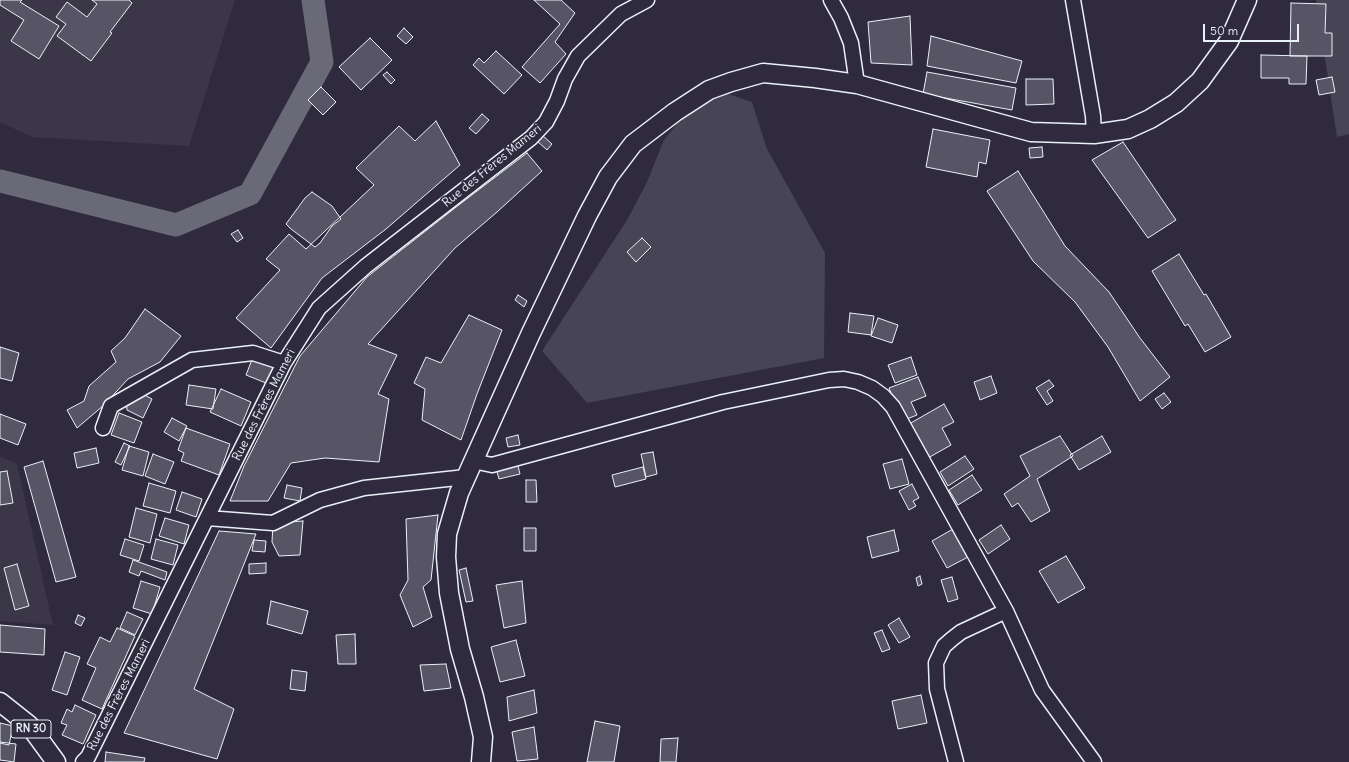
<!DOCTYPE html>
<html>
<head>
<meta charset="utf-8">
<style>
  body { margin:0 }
  #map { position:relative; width:1349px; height:762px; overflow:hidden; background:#2f2a3d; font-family:Delius,sans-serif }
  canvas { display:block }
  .scale { position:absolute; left:1203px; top:24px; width:96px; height:18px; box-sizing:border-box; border:2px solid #e8f1f8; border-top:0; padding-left:5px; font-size:12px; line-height:14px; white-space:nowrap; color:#e8f1f8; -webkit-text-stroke:3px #2f2a3d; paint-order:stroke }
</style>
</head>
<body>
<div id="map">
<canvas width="1349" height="762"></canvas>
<div class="scale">50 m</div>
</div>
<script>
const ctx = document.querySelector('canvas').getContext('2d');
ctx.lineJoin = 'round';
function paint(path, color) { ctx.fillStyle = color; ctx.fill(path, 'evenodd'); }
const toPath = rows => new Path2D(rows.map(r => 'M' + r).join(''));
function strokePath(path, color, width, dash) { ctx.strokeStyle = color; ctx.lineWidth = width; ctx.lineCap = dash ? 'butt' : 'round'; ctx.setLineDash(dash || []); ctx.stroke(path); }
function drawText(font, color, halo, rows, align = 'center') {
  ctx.font = font + ' Delius,sans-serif'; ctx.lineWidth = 3.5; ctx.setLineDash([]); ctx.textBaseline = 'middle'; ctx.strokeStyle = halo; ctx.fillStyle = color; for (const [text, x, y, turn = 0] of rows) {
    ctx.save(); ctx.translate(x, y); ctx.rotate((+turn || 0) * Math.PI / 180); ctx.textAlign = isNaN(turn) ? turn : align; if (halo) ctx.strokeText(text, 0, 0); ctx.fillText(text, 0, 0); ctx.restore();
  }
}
paint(toPath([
  [0,0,235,0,189,146,32,137,0,122],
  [0,456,17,464,53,625,0,621]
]), '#3b3749');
paint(toPath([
  [1316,0,1349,0,1349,134,1337,137],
  [728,94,752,102,767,149,825,253,824,358,587,403,542,351,627,220,647,182,664,140,688,110]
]), '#464455');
strokePath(toPath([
  [0,181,176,225,250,194,322,62,313,0]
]), '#696978', 23);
const building = toPath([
  [0,0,22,0,20,2,59,26,39,59,11,41,24,20,0,5,0,0],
  [92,0,129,0,132,3,110,32,112,33,91,61,57,36,66,24,56,17,67,2,87,17,97,4,92,0],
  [534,0,561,0,575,13,555,42,566,54,540,83,522,67,560,24,534,0],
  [1291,3,1326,4,1325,33,1332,33,1332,56,1290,56,1291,3],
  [910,16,912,65,871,63,868,22,910,16],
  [404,28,413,37,406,44,397,36,404,28],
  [931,36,1022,61,1016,83,927,66,931,36],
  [370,38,392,60,361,90,339,67,370,38],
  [496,51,522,75,504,94,473,65,479,58,484,63,496,51],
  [1261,55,1307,56,1306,84,1289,84,1289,78,1261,78,1261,55],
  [387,72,395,80,391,84,383,75,387,72],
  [927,72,1016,88,1012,110,923,94,927,72],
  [1332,77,1335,92,1319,95,1316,80,1332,77],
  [1026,79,1053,79,1054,104,1026,105,1026,79],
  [321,87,336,102,323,115,308,100,321,87],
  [482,114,489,120,476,134,469,128,482,114],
  [436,121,460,165,386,229,322,278,271,348,236,318,280,270,266,259,289,234,306,249,374,185,356,168,399,126,415,141,436,121],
  [933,129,990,140,986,164,979,162,977,177,926,167,933,129],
  [542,135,552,144,547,150,537,141,542,135],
  [1123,142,1176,220,1148,238,1092,160,1123,142],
  [1042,147,1043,157,1030,158,1029,148,1042,147],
  [527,153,542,171,497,212,455,248,368,344,397,355,378,394,389,399,379,462,325,458,291,463,268,501,230,501,244,466,300,356,367,277,460,204,527,153],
  [1018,171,1065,246,1109,292,1140,338,1170,377,1140,401,1108,347,1075,302,1033,261,987,191,1018,171],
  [312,192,332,206,341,219,332,226,320,243,315,247,291,229,286,224,305,198,312,192],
  [238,230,243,238,237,242,231,234,238,230],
  [642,238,651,247,636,262,627,252,642,238],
  [1179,254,1204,295,1206,294,1231,337,1205,352,1188,324,1185,326,1152,271,1179,254],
  [518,295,527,301,524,307,515,300,518,295],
  [145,309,181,336,160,362,128,379,104,405,77,428,67,410,84,401,89,386,116,362,111,351,125,338,145,309],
  [850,313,874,316,871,335,848,332,850,313],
  [469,315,502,330,477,394,461,440,422,420,425,389,414,383,426,357,441,363,469,315],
  [878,318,898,325,892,343,871,336,878,318],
  [0,347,19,353,12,381,0,378,0,347],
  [253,357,274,366,266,383,246,375,253,357],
  [911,357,917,375,895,383,888,365,911,357],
  [991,376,997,393,980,400,974,382,991,376],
  [918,377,926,396,911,402,917,415,902,421,889,388,918,377],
  [1049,380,1054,386,1047,391,1053,401,1047,405,1036,388,1049,380],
  [189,385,216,389,213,409,186,405,189,385],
  [221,389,251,402,241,426,210,412,221,389],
  [139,392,152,399,143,418,127,410,126,399,139,392],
  [1164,393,1171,402,1162,409,1155,399,1164,393],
  [944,404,954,422,942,428,951,445,928,458,909,424,944,404],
  [119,413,142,422,134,443,111,435,119,413],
  [0,414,26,424,18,445,0,438,0,414],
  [172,418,187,426,179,441,164,432,172,418],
  [186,428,230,444,219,475,181,461,184,453,178,450,186,428],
  [518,435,520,445,508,447,506,438,518,435],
  [1060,436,1073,456,1037,479,1050,511,1031,522,1018,503,1012,507,1004,494,1030,476,1020,456,1060,436],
  [1102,436,1111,452,1079,470,1070,455,1102,436],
  [124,443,130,446,121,465,115,462,124,443],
  [129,446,149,452,143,476,122,470,129,446],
  [96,448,99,463,77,468,74,453,96,448],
  [653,452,657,474,646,477,641,454,653,452],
  [153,454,174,462,165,484,145,476,153,454],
  [965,456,974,469,948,486,940,472,965,456],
  [902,459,909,484,890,489,883,464,902,459],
  [43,461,76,577,56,582,24,467,43,461],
  [517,462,520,474,499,479,496,468,517,462],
  [643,467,646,479,615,487,612,475,643,467],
  [7,471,13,503,0,505,0,472,7,471],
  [972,475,982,490,958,505,949,490,972,475],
  [526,480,536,480,537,502,526,502,526,480],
  [149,483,176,491,170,513,143,506,149,483],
  [912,484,919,498,913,501,916,506,909,510,899,491,912,484],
  [287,485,302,488,300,501,284,498,287,485],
  [182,492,202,499,196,517,176,510,182,492],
  [136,508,157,514,150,543,129,537,136,508],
  [438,515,431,580,423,587,432,617,413,627,400,595,408,580,406,519,438,515],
  [165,518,189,525,184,544,159,536,165,518],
  [303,521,300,555,279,556,272,542,273,523,303,521],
  [1001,525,1010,539,988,554,979,540,1001,525],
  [524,528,536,528,536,551,524,551,524,528],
  [953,529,968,557,947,568,932,541,953,529],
  [894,530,899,551,872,558,867,537,894,530],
  [219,531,256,534,194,689,234,709,217,759,124,733,219,531],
  [125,539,144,545,139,561,120,555,125,539],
  [156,539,178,545,173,565,151,559,156,539],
  [254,540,266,541,265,552,252,551,254,540],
  [1066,556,1085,588,1058,603,1039,571,1066,556],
  [133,560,167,572,165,580,141,571,139,576,129,572,133,560],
  [266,563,266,573,249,574,249,564,266,563],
  [17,564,29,606,15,610,4,568,17,564],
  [466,568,473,601,466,602,459,570,466,568],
  [920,576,922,584,918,586,916,578,920,576],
  [952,577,958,599,948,602,941,580,952,577],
  [141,581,160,587,152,614,133,608,141,581],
  [522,581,526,623,504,628,496,585,522,581],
  [271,601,308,611,302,634,267,624,271,601],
  [127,612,143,619,135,635,120,628,127,612],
  [78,615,85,618,81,626,75,623,78,615],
  [899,618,910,637,899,643,888,625,899,618],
  [0,625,45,629,44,655,0,652,0,625],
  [117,628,135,636,102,709,82,700,96,668,87,664,100,637,110,642,117,628],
  [882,630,890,649,882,652,874,633,882,630],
  [355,634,356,664,338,664,336,635,355,634],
  [516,640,525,676,500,682,491,647,516,640],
  [65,652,80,657,67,695,52,690,65,652],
  [446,664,451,688,424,691,420,665,446,664],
  [292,670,307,672,305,691,290,689,292,670],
  [534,690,537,713,509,721,507,697,534,690],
  [921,695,927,723,898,729,892,701,921,695],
  [75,705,96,715,83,744,62,735,67,725,61,723,67,709,72,712,75,705],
  [595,721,620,726,614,762,587,762,595,721],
  [0,723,13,726,9,745,0,743,0,723],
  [534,727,538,759,517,761,512,732,534,727],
  [678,738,676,762,660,762,661,739,678,738],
  [0,742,16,744,14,762,0,760,0,742],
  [106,752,145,758,144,762,105,762,106,752]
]);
paint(building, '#575565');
strokePath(building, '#e8f1f8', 1);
const minor = toPath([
  [831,0,841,18,851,43,857,84],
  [1073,0,1093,116,1094,134],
  [103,428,111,406,192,360,253,353,284,363],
  [473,461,492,465,723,402,829,380,844,379,858,382,872,388,883,396,893,407,1006,611,1042,690,1094,762],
  [207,518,273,523,320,500,364,488,466,477],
  [83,762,88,757,284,363,319,308,366,266,531,138,546,122,557,101,565,79,578,56,621,14,647,0],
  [956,762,937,689,936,663,944,646,952,639,961,632,1006,611]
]);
const major = toPath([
  [0,702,29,725,56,762],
  [481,762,483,737,474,697,460,649,449,593,446,557,447,534,459,493,531,333,587,216,608,177,633,144,675,112,709,90,731,82,763,73,815,78,857,84,1031,132,1094,134,1128,129,1150,119,1176,103,1200,81,1229,41,1247,0]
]);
strokePath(minor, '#e8f1f8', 17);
strokePath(major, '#e8f1f8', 21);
strokePath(minor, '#2f2a3d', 14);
strokePath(major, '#2f2a3d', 18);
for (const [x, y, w] of [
  [31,729,40]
]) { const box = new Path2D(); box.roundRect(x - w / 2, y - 9, w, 18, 3); ctx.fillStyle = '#2f2a3d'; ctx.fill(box); strokePath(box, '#e8f1f8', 1); }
drawText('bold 11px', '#e8f1f8', null, [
  ["RN 30",31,729]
]);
drawText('12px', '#e8f1f8', '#2f2a3d', [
  ["Rue des Frères Mameri",492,166,-39],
  ["Rue des Frères Mameri",264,405,-63],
  ["Rue des Frères Mameri",119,695,-63]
]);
</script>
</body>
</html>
